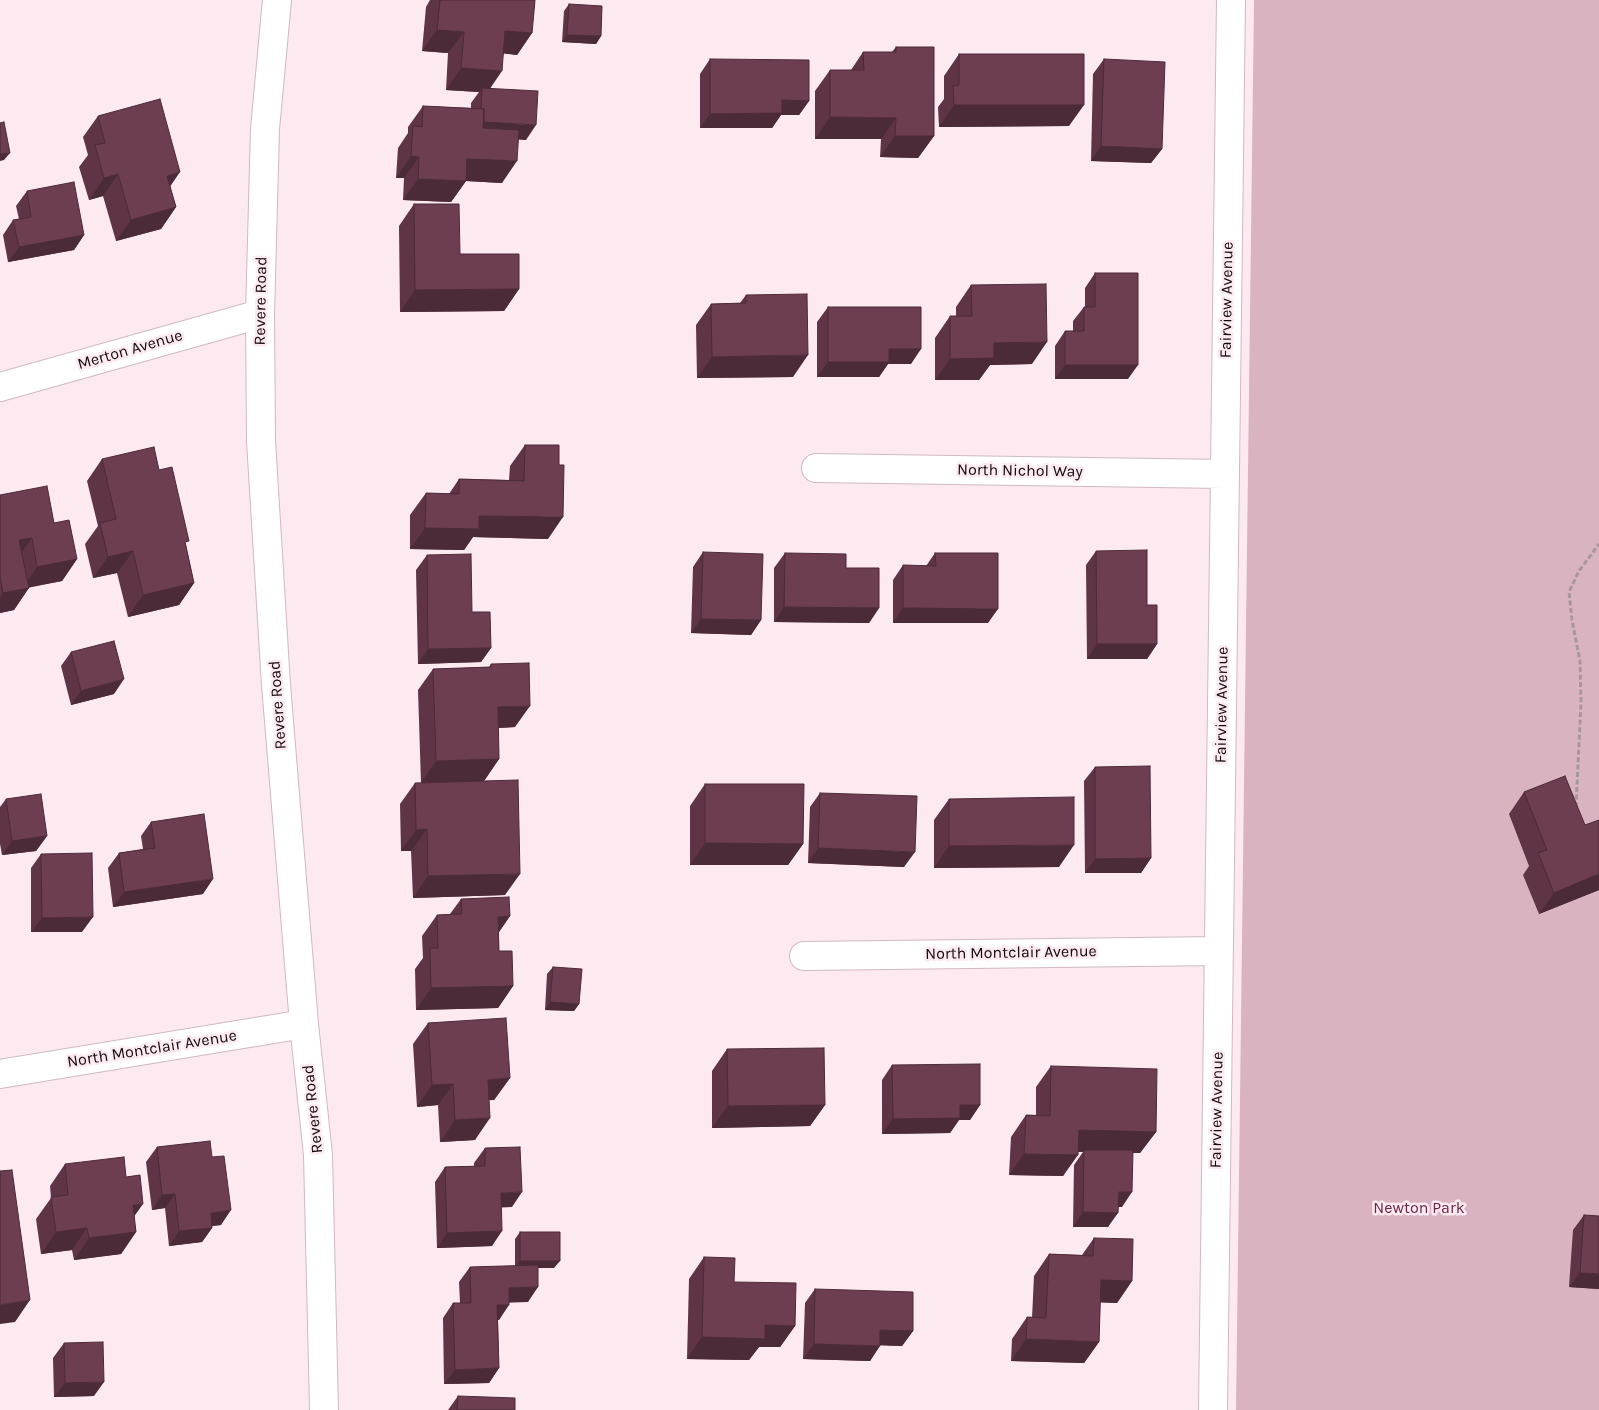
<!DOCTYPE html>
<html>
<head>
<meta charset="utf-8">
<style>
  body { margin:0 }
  canvas { display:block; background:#fde9f0 }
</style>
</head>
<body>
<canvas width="1599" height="1410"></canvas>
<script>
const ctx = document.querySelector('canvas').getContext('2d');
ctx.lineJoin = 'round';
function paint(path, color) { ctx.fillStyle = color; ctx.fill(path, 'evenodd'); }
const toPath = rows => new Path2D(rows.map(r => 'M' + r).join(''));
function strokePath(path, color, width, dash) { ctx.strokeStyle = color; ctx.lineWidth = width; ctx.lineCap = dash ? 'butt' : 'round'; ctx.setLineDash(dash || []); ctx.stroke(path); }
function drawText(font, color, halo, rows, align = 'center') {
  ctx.font = font + ' Karla,sans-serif'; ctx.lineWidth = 5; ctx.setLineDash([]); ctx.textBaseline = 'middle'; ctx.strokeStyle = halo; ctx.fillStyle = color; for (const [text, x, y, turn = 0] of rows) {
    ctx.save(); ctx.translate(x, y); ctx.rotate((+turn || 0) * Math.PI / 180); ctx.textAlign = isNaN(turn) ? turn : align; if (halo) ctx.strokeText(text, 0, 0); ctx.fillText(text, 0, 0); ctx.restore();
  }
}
paint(toPath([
  [1254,0,1599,0,1599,1410,1236,1410]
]), '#dab3c1');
const street = toPath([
  [277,0,265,129,260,314,261,441,276,685,304,1024,318,1155,324,1410],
  [0,387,260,314],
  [816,468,1225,474],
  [804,956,1219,951],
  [0,1074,304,1024],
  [1213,1410,1231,0]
]);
strokePath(street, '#d1b9c2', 30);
strokePath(toPath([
  [1576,807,1581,702,1580,661,1572,620,1569,592,1579,571,1599,544]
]), '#a6979c', 3, [5, 2.5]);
strokePath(street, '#fff', 28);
paint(toPath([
  [430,0,535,0,532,33,517,55,504,53,490,89,526,140,518,139,502,183,466,181,451,202,403,200,404,178,396,178,398,148,408,133,408,127,423,106,471,108,471,103,479,92,446,90,448,53,422,51,426,7],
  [569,4,601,36,596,44,562,42,564,11],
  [896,47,934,136,918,158,880,157,881,139,815,139,815,91,830,70,851,70,863,52,892,52],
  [959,54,1069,126,939,127,938,107,944,99,944,76],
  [710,59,809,101,799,115,781,115,772,128,700,128,700,74],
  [1104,59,1162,149,1151,163,1091,161,1093,74],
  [98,116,170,186,176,207,161,229,116,241,103,196,89,200,79,167,88,155,83,137],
  [27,191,84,235,74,250,8,262,3,235,13,220,19,219,16,206],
  [414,204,460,254,519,289,504,311,400,312,399,226],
  [1095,273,1128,379,1055,379,1055,346,1065,331,1073,331,1073,321,1084,307,1085,307,1085,288],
  [971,285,1032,364,990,365,979,380,935,380,935,338,950,316,956,316,956,307],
  [746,295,793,377,697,378,696,325,711,304,740,303],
  [828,307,911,364,888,364,879,377,817,377,817,322],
  [525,445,548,539,473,537,464,550,410,549,410,515,426,493,449,494,459,479,509,480,510,466],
  [102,459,159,470,186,545,194,583,179,605,128,617,117,573,93,578,85,544,98,526,87,481],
  [0,495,54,523,77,559,62,581,29,587,14,610,0,613],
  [1096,551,1147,605,1157,644,1147,659,1087,659,1086,565],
  [703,552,761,620,751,635,691,633,693,567],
  [785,553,846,568,879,608,869,623,774,622,774,568],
  [935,553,988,623,893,623,893,580,903,565,926,566],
  [427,555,472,612,491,648,481,662,418,664,416,570],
  [71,652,114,694,71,705,61,666],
  [491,664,515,727,498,728,499,759,484,781,505,895,413,898,411,851,401,851,400,804,415,783,421,783,418,690,433,669,489,667],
  [1095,767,1151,858,1141,873,1085,873,1084,781],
  [705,784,803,844,788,865,690,865,690,806],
  [1524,792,1585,825,1599,890,1539,914,1523,875,1529,866,1509,814],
  [820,793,904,867,808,863,810,807],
  [6,799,47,836,36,851,2,855,0,844,0,807],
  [949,799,1059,867,934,868,934,820],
  [151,822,203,894,113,907,108,868,119,853,143,849,141,836],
  [41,854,82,932,31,932,31,868],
  [461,899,510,916,498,933,499,951,513,986,498,1008,416,1010,415,969,423,958,422,936,437,915,450,914],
  [553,967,579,1004,574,1011,545,1010,547,974],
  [428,1023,510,1078,494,1100,489,1100,475,1140,440,1142,438,1105,417,1107,413,1044],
  [727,1049,825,1105,810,1126,712,1128,712,1071],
  [892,1065,980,1105,970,1120,959,1120,950,1133,882,1134,882,1080],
  [1051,1066,1156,1132,1140,1153,1133,1153,1122,1207,1118,1207,1108,1227,1073,1227,1074,1165,1083,1152,1078,1152,1063,1176,1009,1175,1011,1137,1026,1115,1036,1115,1036,1087],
  [157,1147,221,1225,212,1226,212,1228,202,1242,169,1246,165,1208,152,1210,146,1162],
  [485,1148,512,1207,501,1207,492,1246,437,1248,435,1182,445,1167,474,1166,474,1163],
  [65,1164,126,1177,134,1217,136,1232,121,1254,74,1260,72,1250,41,1254,36,1219,51,1198,50,1186],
  [1584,1215,1599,1289,1569,1287,1573,1230],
  [520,1232,554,1268,538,1268,528,1302,509,1302,499,1320,498,1320,499,1368,489,1383,444,1384,443,1318,453,1303,460,1303,459,1282,470,1267,515,1266,515,1239],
  [1094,1238,1132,1281,1117,1303,1100,1302,1099,1342,1084,1363,1011,1361,1012,1339,1027,1317,1032,1318,1034,1276,1049,1254,1082,1255],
  [704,1257,734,1282,795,1326,780,1347,759,1347,749,1360,687,1359,689,1279],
  [815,1289,913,1331,902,1346,880,1345,870,1361,803,1359,805,1303],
  [64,1343,94,1396,54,1397,53,1358],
  [458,1396,515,1410,448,1410]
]), '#5e3446');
paint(toPath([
  [437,30,464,32,448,53,422,51],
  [505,31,532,33,517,55,490,52],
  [567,35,601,36,596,44,562,42],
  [461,68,502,71,487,93,482,88,479,92,446,90],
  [782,100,809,101,799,115,781,115,772,128,700,128,710,114],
  [954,105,1084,105,1069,126,939,127],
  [830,117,896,118,881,139,815,139],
  [480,122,536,125,526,140,470,136],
  [895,136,934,136,918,158,880,157],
  [1101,146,1162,149,1151,163,1091,161],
  [10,153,4,160,0,161,0,154],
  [411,156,419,157,404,178,396,178],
  [467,159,517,161,502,183,466,181,451,202,403,200,418,179],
  [180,172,165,194,167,176],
  [118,174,103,196,89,200,104,178],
  [176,207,161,229,116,241,131,220],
  [84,235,74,250,8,262,19,247],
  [519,289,504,311,400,312,415,290],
  [1047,342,1032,364,990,365,979,380,935,380,950,359,994,343],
  [889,349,921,349,911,364,888,364,879,377,817,377,828,362],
  [808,355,793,377,697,378,712,357],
  [1065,365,1138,365,1128,379,1055,379],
  [479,516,563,517,548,539,473,537,464,550,410,549,425,528],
  [32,538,16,560,19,540],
  [133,551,117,573,93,578,108,557],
  [77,559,62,581,22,589,37,567],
  [194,583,179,605,128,617,143,595],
  [29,588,14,610,0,613,0,598,3,593],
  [784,607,879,608,869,623,774,622],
  [903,608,998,609,988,623,893,623],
  [701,619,761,620,751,635,691,633],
  [1097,644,1157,644,1147,659,1087,659],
  [491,648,481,662,418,664,428,649],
  [124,679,114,694,71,705,81,691],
  [530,706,515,727,482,729,498,707],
  [499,759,484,781,421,783,436,761],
  [427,829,411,851,401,851,416,830],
  [47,836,36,851,2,855,12,841],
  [705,843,803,844,788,865,690,865],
  [1074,845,1059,867,934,868,949,846],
  [818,848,915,852,904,867,808,863],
  [1151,858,1141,873,1085,873,1095,859],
  [520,874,505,895,413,898,428,876],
  [1599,874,1599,890,1539,914,1554,893],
  [213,879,203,894,113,907,124,892],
  [510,916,495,938,498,917],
  [93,917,82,932,31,932,42,918],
  [513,986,498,1008,416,1010,431,988],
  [550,1002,579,1004,574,1011,545,1010],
  [510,1078,494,1100,472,1101,488,1080],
  [453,1084,438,1105,417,1107,432,1085],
  [825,1105,810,1126,712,1128,728,1106],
  [960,1105,980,1105,970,1120,959,1120,950,1133,882,1134,893,1119],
  [490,1118,475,1140,440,1142,455,1120],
  [1079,1130,1156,1132,1140,1153,1084,1152,1084,1150,1083,1152,1064,1151],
  [1024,1154,1078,1155,1063,1176,1009,1175],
  [522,1192,512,1207,491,1208,501,1193],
  [1119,1192,1132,1192,1122,1207,1108,1207],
  [175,1194,165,1208,152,1210,162,1195],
  [143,1204,128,1225,133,1205],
  [231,1210,221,1225,200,1227,211,1213],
  [1083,1212,1118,1213,1108,1227,1073,1227],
  [87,1228,72,1250,41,1254,56,1232],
  [212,1228,202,1242,169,1246,179,1231],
  [502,1231,492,1246,437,1248,447,1233],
  [136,1232,121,1254,74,1260,89,1238],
  [520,1261,560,1261,554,1268,515,1268],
  [1580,1273,1599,1274,1599,1289,1569,1287],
  [1101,1280,1132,1281,1117,1303,1086,1302],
  [538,1287,528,1302,498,1303,509,1288],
  [30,1300,15,1322,0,1324,0,1305],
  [497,1305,509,1305,499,1320,487,1320],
  [765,1325,795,1326,780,1347,759,1347,749,1360,687,1359,702,1337],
  [880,1330,913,1331,902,1346,870,1345],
  [1026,1339,1099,1342,1084,1363,1011,1361],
  [814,1344,880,1346,870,1361,803,1359],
  [499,1368,489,1383,444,1384,455,1370],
  [104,1382,94,1396,54,1397,65,1383]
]), '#4c2b39');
const building = toPath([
  [440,0,535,0,532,33,505,31,502,71,461,68,464,32,437,30,440,0],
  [569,4,602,6,601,36,567,35,569,4],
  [896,47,934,47,934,136,895,136,896,118,830,117,830,70,864,70,863,52,896,52,896,47],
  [959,54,1084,54,1084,105,954,105,953,86,959,85,959,54],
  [710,59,809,60,809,101,782,100,782,113,710,114,710,59],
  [1104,59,1165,62,1162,149,1101,146,1104,59],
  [482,88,538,91,536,125,484,122,484,109,481,108,482,88],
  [160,99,180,172,167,176,176,207,131,220,118,174,104,178,95,145,105,143,98,116,160,99],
  [423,106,484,109,483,128,519,130,517,161,467,159,466,181,418,179,419,157,411,156,413,126,422,127,423,106],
  [4,122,10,153,0,154,0,123,4,122],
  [74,182,84,235,19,247,13,220,31,217,27,191,74,182],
  [414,204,459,204,460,254,519,254,519,289,415,290,414,204],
  [1095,273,1138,273,1138,365,1065,365,1065,331,1084,331,1084,307,1095,307,1095,273],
  [1046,284,1047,342,994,343,994,358,950,359,950,316,972,316,971,285,1046,284],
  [807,294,808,355,712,357,711,304,746,303,746,295,807,294],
  [828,307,921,307,921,349,889,349,889,362,828,362,828,307],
  [525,445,559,445,559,465,564,465,563,517,479,516,479,529,425,528,426,493,459,494,459,479,524,481,525,445],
  [154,447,159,470,172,467,189,541,185,542,194,583,143,595,133,551,108,557,100,523,116,519,102,459,154,447],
  [47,486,54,523,69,520,77,559,37,567,32,538,19,540,29,588,3,593,0,576,0,495,47,486],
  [1147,550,1147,605,1157,605,1157,644,1097,644,1096,551,1147,550],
  [703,552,763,554,761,620,701,619,703,552],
  [785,553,846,554,846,568,879,568,879,608,784,607,785,553],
  [935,553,998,553,998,609,903,608,903,565,936,566,935,553],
  [471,554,472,612,490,612,491,648,428,649,427,555,471,554],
  [114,641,124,679,81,691,71,652,114,641],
  [529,663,530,706,498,707,499,759,436,761,433,669,491,667,491,664,529,663],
  [1150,766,1151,858,1095,859,1095,767,1150,766],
  [1565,776,1585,825,1599,820,1599,874,1554,893,1538,853,1547,850,1524,792,1565,776],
  [518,780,520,874,428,876,427,829,416,830,415,783,518,780],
  [705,784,804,784,803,844,705,843,705,784],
  [820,793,917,796,915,852,818,848,820,793],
  [41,794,47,836,12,841,6,799,41,794],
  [1074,797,1074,845,949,846,949,799,1074,797],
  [204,814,213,879,124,892,119,853,155,848,151,822,204,814],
  [92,853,93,917,42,918,41,854,92,853],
  [509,897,510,916,498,917,499,951,512,951,513,986,431,988,430,948,438,948,437,915,462,914,461,899,509,897],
  [553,967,582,969,579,1004,550,1002,553,967],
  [506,1018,510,1078,488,1080,490,1118,455,1120,453,1084,432,1085,428,1023,506,1018],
  [824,1048,825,1105,728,1106,727,1049,824,1048],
  [980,1064,980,1105,960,1105,960,1118,893,1119,892,1065,980,1064],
  [1051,1066,1157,1069,1156,1132,1079,1130,1078,1155,1024,1154,1026,1115,1050,1116,1051,1066],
  [210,1141,212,1157,224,1156,231,1210,211,1213,212,1228,179,1231,175,1194,162,1195,157,1147,210,1141],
  [520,1147,522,1192,501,1193,502,1231,447,1233,445,1167,485,1166,485,1148,520,1147],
  [1084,1150,1133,1150,1132,1192,1119,1192,1118,1213,1083,1212,1084,1150],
  [124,1157,126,1177,140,1175,143,1204,133,1205,136,1232,89,1238,87,1228,56,1232,51,1197,68,1195,65,1164,124,1157],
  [12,1170,30,1300,0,1305,0,1171,12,1170],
  [1584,1215,1599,1216,1599,1274,1580,1273,1584,1215],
  [520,1232,560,1232,560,1261,520,1261,520,1232],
  [1094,1238,1133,1239,1132,1281,1101,1280,1099,1342,1026,1339,1027,1317,1046,1318,1049,1254,1093,1256,1094,1238],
  [704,1257,735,1258,734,1282,796,1283,795,1326,765,1325,765,1339,702,1337,704,1257],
  [538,1265,538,1287,509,1288,509,1305,497,1305,499,1368,455,1370,453,1303,471,1303,470,1267,538,1265],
  [815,1289,913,1292,913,1331,880,1330,880,1346,814,1344,815,1289],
  [103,1342,104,1382,65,1383,64,1343,103,1342],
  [458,1396,515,1398,515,1410,457,1410,458,1396]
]);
paint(building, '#6d3d51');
strokePath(building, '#4c2b39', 1);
drawText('16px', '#110a0d', '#fde9f0', [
  ["Fairview Avenue",1227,300,-89],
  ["Revere Road",261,301,-89],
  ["Merton Avenue",130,350,-16],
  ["North Nichol Way",1020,471,1],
  ["Revere Road",278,705,-94],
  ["Fairview Avenue",1222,705,-89],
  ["North Montclair Avenue",1011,953,-1],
  ["North Montclair Avenue",152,1049,-9],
  ["Revere Road",313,1109,-96],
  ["Fairview Avenue",1217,1110,-89]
]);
drawText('16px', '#692645', '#fde9f0', [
  ["Newton Park",1419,1208]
]);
</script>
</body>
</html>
